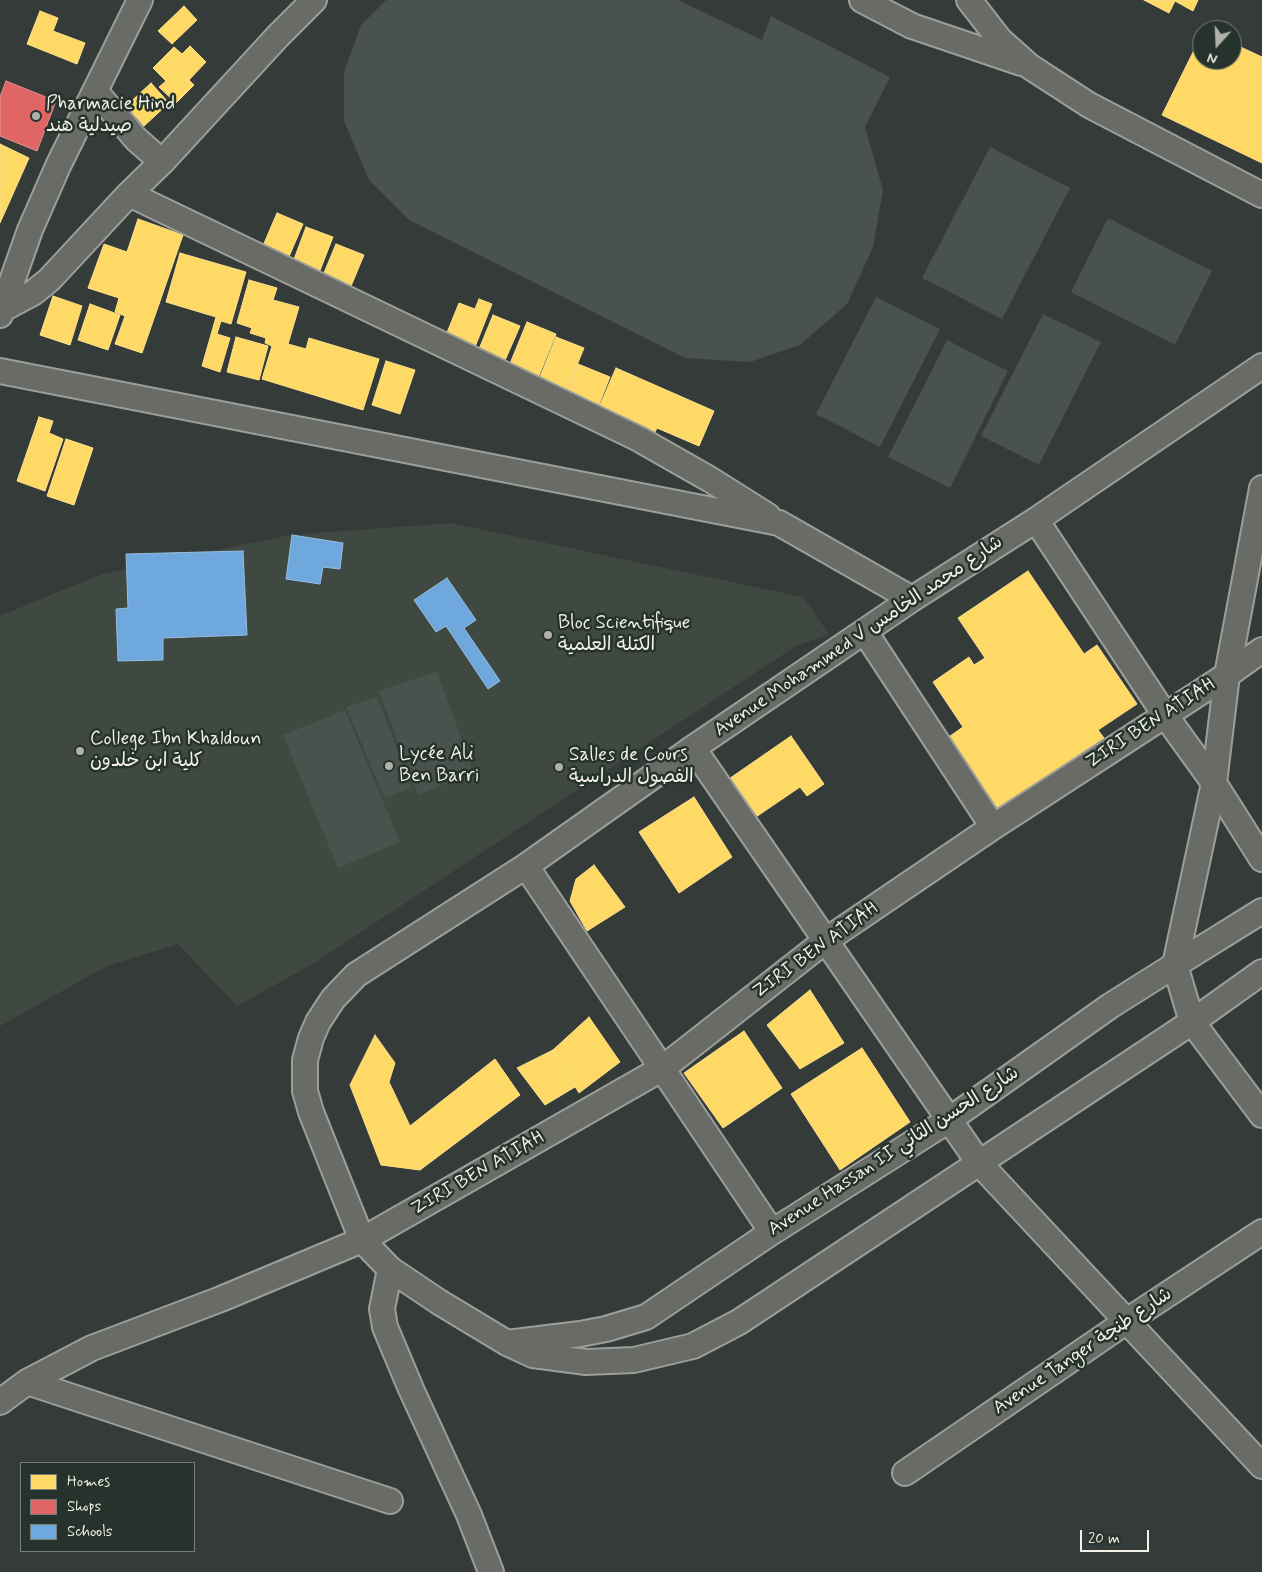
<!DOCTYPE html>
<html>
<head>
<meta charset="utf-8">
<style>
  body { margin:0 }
  #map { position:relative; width:1262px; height:1572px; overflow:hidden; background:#353b38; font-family:Mynerve,sans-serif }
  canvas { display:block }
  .legend { position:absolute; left:20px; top:1462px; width:175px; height:90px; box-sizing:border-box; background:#26332d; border:1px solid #787f78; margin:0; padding:6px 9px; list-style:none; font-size:15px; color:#f4f1e8 }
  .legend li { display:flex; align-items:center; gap:10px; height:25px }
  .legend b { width:25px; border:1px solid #787f78 }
  .north { position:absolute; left:1192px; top:20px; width:50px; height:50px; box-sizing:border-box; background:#26332d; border:1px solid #787f78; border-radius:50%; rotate:200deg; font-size:14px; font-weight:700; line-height:20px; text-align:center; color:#f4f1e8 }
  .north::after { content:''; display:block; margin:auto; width:18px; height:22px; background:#b1b1aa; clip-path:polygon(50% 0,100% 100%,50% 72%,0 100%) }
  .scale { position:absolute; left:1080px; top:1530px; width:69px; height:22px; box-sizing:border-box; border:2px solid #f4f1e8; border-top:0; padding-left:6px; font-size:15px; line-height:18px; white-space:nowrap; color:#f4f1e8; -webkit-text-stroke:4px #26332d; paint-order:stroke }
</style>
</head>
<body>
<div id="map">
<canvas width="1262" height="1572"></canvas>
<ul class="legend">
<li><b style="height:14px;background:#ffd966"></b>Homes</li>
<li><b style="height:14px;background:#e06666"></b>Shops</li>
<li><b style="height:14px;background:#6fa8dc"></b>Schools</li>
</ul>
<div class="north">N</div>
<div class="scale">20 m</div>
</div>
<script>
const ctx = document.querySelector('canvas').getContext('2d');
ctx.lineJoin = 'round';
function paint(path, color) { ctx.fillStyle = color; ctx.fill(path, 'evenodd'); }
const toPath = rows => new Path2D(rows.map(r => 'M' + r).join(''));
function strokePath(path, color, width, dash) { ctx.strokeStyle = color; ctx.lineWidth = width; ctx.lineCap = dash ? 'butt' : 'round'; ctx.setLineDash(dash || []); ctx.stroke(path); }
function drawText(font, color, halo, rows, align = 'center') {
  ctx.font = font + ' Mynerve,"Playpen Sans Arabic",sans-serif'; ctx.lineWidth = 5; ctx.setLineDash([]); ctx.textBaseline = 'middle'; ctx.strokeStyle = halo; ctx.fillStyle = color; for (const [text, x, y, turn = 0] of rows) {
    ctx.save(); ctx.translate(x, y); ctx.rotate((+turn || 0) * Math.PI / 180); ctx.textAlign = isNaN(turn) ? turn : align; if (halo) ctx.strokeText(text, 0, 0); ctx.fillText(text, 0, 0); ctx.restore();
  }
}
paint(toPath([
  [451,523,803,597,829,634,796,646,311,965,237,1006,178,944,107,966,0,1026,0,616,102,574,290,535]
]), '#3f4942');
paint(toPath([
  [386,0,678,0,762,40,771,16,890,77,865,127,883,190,873,247,847,304,800,345,750,362,685,358,409,220,369,180,344,121,344,72,361,25],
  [990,147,1070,188,1002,319,922,278],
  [1108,218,1212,271,1175,345,1071,292],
  [876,297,940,329,880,447,816,414],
  [1043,314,1101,342,1039,465,981,436],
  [947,340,1008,371,950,488,888,457],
  [437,671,473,772,418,795,379,691],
  [377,697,412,788,385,798,346,707],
  [345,710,400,842,338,868,283,735]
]), '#49524c');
const homes = toPath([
  [1144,0,1198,0,1193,11,1175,1,1169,13,1144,0],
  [184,6,197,20,172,44,158,31,184,6],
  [40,11,58,18,53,31,85,43,77,64,27,44,40,11],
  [1202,34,1202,60,1232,60,1232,43,1262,57,1262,163,1162,115,1202,34],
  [190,46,206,62,189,80,194,85,176,103,159,87,166,81,153,68,174,47,182,54,190,46],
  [151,83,169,103,144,126,126,106,151,83],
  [0,144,29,158,0,223,0,144],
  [277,213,303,224,288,259,262,248,277,213],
  [138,219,183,235,142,353,115,344,125,316,115,312,119,298,88,288,104,244,127,252,138,219],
  [306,227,333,237,319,273,293,262,306,227],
  [336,244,364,255,349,291,321,280,336,244],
  [180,253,246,272,231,324,221,321,217,334,230,338,220,372,202,366,216,317,166,302,180,253],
  [249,280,277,288,273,300,299,307,288,344,306,349,309,338,379,359,363,410,262,379,272,346,265,343,266,338,250,333,252,328,237,323,249,280],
  [53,296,82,306,70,345,40,335,53,296],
  [479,299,492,304,473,352,444,340,459,303,475,309,479,299],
  [90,304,120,315,108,350,78,340,90,304],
  [493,315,520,326,503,365,477,354,493,315],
  [527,322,556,334,538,378,509,366,527,322],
  [236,337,268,346,259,380,227,372,236,337],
  [556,337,584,348,565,394,538,382,556,337],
  [386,361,415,370,400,414,372,405,386,361],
  [578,364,610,377,596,412,564,399,578,364],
  [616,368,714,411,699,446,657,428,653,436,597,412,616,368],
  [39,417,53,421,49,433,63,439,45,491,17,481,39,417],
  [66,439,93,448,74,505,47,496,66,439],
  [1028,571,1084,654,1097,645,1137,704,1098,730,1104,738,992,813,943,741,963,727,933,682,969,657,974,665,985,658,958,618,1028,571],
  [791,736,824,784,807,796,800,787,753,819,726,781,791,736],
  [694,797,732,857,679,893,639,832,694,797],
  [594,865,625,907,587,931,570,901,576,879,594,865],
  [810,990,844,1043,800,1069,767,1025,810,990],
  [589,1017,620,1062,579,1093,553,1050,589,1017],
  [744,1031,782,1088,723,1128,684,1073,744,1031],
  [375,1035,395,1063,389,1082,410,1126,495,1059,520,1095,420,1170,381,1165,350,1085,375,1035],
  [862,1048,910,1122,840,1170,791,1094,862,1048],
  [553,1050,575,1087,545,1105,517,1068,553,1050]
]);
paint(homes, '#ffd966');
strokePath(homes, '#fce08d', 1);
const shops = toPath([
  [6,81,56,101,37,151,0,136,0,97,6,81]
]);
paint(shops, '#e06666');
strokePath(shops, '#e6908d', 1);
const schools = toPath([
  [292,535,343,543,340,569,323,567,320,584,286,579,292,535],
  [243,551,247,635,163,638,163,660,118,661,116,609,128,608,126,554,243,551],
  [447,578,476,620,464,628,500,681,488,689,446,626,436,632,414,600,447,578]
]);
paint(schools, '#6fa8dc');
strokePath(schools, '#97bee0', 1);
const minor = toPath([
  [862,0,912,26,1021,63],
  [969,0,1000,40,1029,66,1089,105,1262,195],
  [95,91,136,139,162,162],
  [129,194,639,439,711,480,768,516],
  [3,309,33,293,49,280,129,194,162,162,278,36,314,0],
  [0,315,30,230,58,166,140,0],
  [0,371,779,523,912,599],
  [1262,488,1227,675,1214,783,1175,965,1192,1022,1262,1115],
  [1036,520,1165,715,1214,783,1262,859],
  [865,632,993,827],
  [1262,650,1227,675,993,827,825,941,663,1068,362,1240,390,1269,439,1302,507,1343,533,1355,586,1362,634,1360,693,1346,739,1322,1192,1022,1262,972],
  [693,748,979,1163,1262,1466],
  [526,866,772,1232],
  [390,1269,382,1309,385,1327,411,1389,469,1515,491,1572],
  [507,1343,580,1334,606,1329,646,1317,772,1232,949,1120,1110,1006,1175,965,1262,911],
  [27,1382,390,1501],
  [0,1402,27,1382,92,1348,221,1299,362,1240,311,1112,305,1091,305,1060,311,1038,318,1022,333,999,356,975,526,866,693,748,912,599,1036,520,1262,366],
  [905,1473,1127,1321,1262,1232]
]);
strokePath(minor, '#9c9e9b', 28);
strokePath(minor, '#686b66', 24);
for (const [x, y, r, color] of [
  [36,116,5,"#b1b1aa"],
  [548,635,5,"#b1b1aa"],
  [80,751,5,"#b1b1aa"],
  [389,766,5,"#b1b1aa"],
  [559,767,5,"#b1b1aa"]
]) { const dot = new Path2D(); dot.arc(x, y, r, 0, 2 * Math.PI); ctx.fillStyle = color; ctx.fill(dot); strokePath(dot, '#26332d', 2); }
drawText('19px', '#f4f1e8', '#26332d', [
  ["Pharmacie Hind",46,105],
  ["صيدلية هند",46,127],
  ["Bloc Scientifique",558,624],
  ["الكتلة العلمية",558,646],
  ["College Ibn Khaldoun",90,740],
  ["كلية ابن خلدون",90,762],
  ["Lycée Ali",399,755],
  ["Ben Barri",399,777],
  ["Salles de Cours",569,756],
  ["الفصول الدراسية",569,778]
], 'left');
drawText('19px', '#f4f1e8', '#26332d', [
  ["Avenue Mohammed V شارع محمد الخامس",859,637,-34],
  ["ZIRI BEN ATIAH",1151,724,-33],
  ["ZIRI BEN ATIAH",816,951,-36],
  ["Avenue Hassan II شارع الحسن الثاني",894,1152,-33],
  ["ZIRI BEN ATIAH",478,1174,-30],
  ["Avenue Tanger شارع طنجة",1083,1352,-34]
]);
</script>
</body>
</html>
